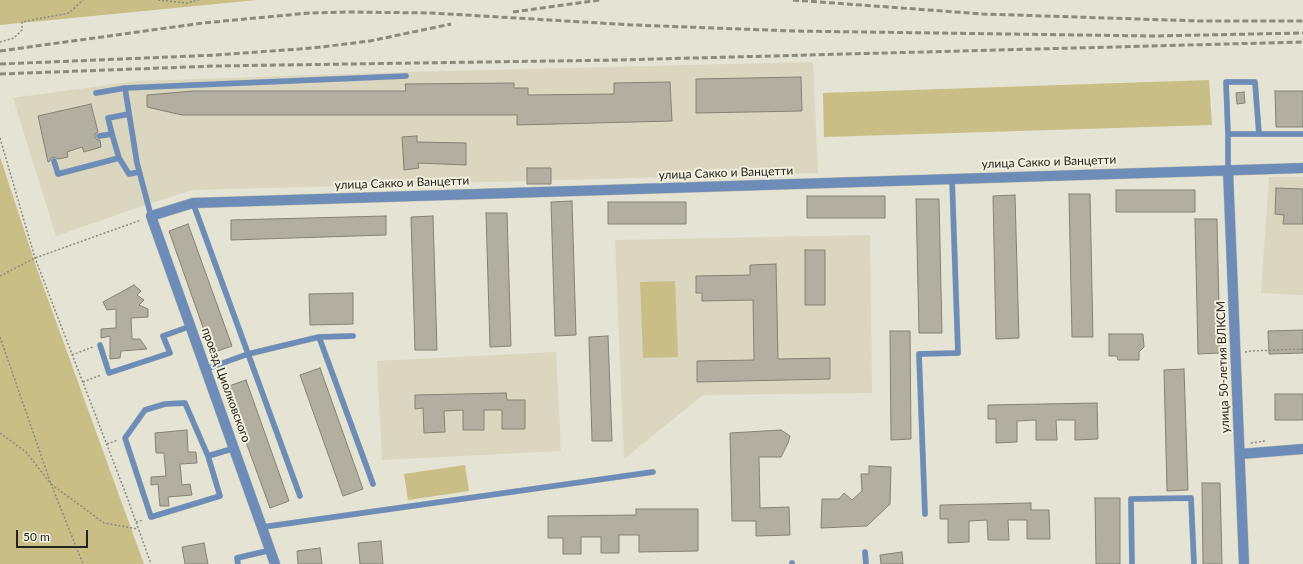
<!DOCTYPE html>
<html>
<head>
<meta charset="utf-8">
<style>
  body { margin:0 }
  #map { position:relative; width:1303px; height:564px; overflow:hidden; background:#e5e3d3; font-family:Lato,sans-serif }
  canvas { display:block }
  .scale { position:absolute; left:16px; top:530px; width:72px; height:18px; box-sizing:border-box; border:2px solid #25241e; border-top:0; padding-left:5px; font-size:12px; line-height:14px; white-space:nowrap; color:#25241e; -webkit-text-stroke:3px #f3f0e0; paint-order:stroke }
</style>
</head>
<body>
<div id="map">
<canvas width="1303" height="564"></canvas>
<div class="scale">50 m</div>
</div>
<script>
const ctx = document.querySelector('canvas').getContext('2d');
ctx.lineJoin = 'round';
function paint(path, color) { ctx.fillStyle = color; ctx.fill(path, 'evenodd'); }
const toPath = rows => new Path2D(rows.map(r => 'M' + r).join(''));
function strokePath(path, color, width, dash) { ctx.strokeStyle = color; ctx.lineWidth = width; ctx.lineCap = dash ? 'butt' : 'round'; ctx.setLineDash(dash || []); ctx.stroke(path); }
function drawText(font, color, halo, rows, align = 'center') {
  ctx.font = font + ' Lato,sans-serif'; ctx.lineWidth = 4; ctx.setLineDash([]); ctx.textBaseline = 'middle'; ctx.strokeStyle = halo; ctx.fillStyle = color; for (const [text, x, y, turn = 0] of rows) {
    ctx.save(); ctx.translate(x, y); ctx.rotate((+turn || 0) * Math.PI / 180); ctx.textAlign = isNaN(turn) ? turn : align; if (halo) ctx.strokeText(text, 0, 0); ctx.fillText(text, 0, 0); ctx.restore();
  }
}
paint(toPath([
  [813,62,818,173,193,190,148,204,56,236,13,98,136,81,408,72],
  [1269,177,1303,177,1303,295,1261,293],
  [870,235,872,393,703,395,624,459,615,240],
  [556,352,561,451,382,460,377,361]
]), '#dad6c0');
paint(toPath([
  [0,0,257,0,0,25],
  [1209,80,1212,125,824,137,823,93],
  [0,157,37,269,144,564,0,564],
  [675,281,678,357,643,358,640,282],
  [465,465,469,491,408,500,404,474]
]), '#c9be86');
const building = toPath([
  [801,77,802,111,696,113,696,79,801,77],
  [670,82,672,121,517,125,517,115,182,115,147,107,147,95,193,91,406,91,405,84,514,83,514,88,528,88,528,95,614,94,614,83,670,82],
  [1275,91,1303,91,1303,127,1276,127,1275,91],
  [1244,92,1245,103,1237,104,1236,93,1244,92],
  [91,104,98,132,95,134,95,137,97,140,100,140,101,147,84,152,82,147,67,152,68,157,58,159,53,157,51,158,50,161,48,162,38,116,91,104],
  [417,136,417,142,466,143,466,165,418,163,419,168,404,170,402,137,417,136],
  [527,168,551,168,551,184,527,184,527,168],
  [1276,188,1303,189,1303,224,1283,224,1284,215,1275,214,1276,188],
  [1116,190,1195,190,1195,212,1116,212,1116,190],
  [1069,194,1090,194,1093,337,1072,337,1069,194],
  [1015,195,1019,338,996,339,993,196,1015,195],
  [807,196,885,196,885,218,807,218,807,196],
  [916,199,939,199,942,333,919,333,916,199],
  [572,201,576,335,555,336,551,202,572,201],
  [608,202,686,202,686,224,608,224,608,202],
  [486,213,507,213,511,346,490,347,486,213],
  [386,216,386,235,231,240,231,220,386,216],
  [433,216,437,350,415,350,411,217,433,216],
  [1195,219,1217,219,1220,353,1198,354,1195,219],
  [188,224,232,346,212,353,169,231,188,224],
  [805,250,825,250,825,305,805,305,805,250],
  [776,264,778,359,830,358,830,379,697,382,697,361,754,360,753,300,702,301,702,293,696,293,696,276,750,275,750,265,776,264],
  [134,285,141,291,137,295,144,300,139,305,148,309,148,317,131,318,132,339,140,339,147,349,121,351,120,358,110,359,110,336,101,338,101,329,116,328,116,309,107,310,103,302,134,285],
  [353,293,353,324,310,325,309,294,353,293],
  [1303,330,1303,353,1269,354,1268,331,1303,330],
  [890,331,910,331,911,439,891,440,890,331],
  [1109,334,1143,334,1144,347,1139,352,1139,360,1118,360,1117,356,1109,356,1109,334],
  [608,336,612,441,592,441,589,337,608,336],
  [320,368,363,489,343,496,300,375,320,368],
  [1184,369,1188,490,1167,491,1164,370,1184,369],
  [246,380,289,501,270,508,226,387,246,380],
  [506,393,507,400,525,400,525,429,502,429,502,410,484,410,484,430,463,430,463,410,444,411,445,432,424,433,423,408,415,409,415,395,506,393],
  [1275,394,1303,394,1303,420,1275,420,1275,394],
  [1097,403,1098,439,1075,440,1075,420,1056,420,1057,440,1036,440,1036,420,1017,421,1017,442,996,443,996,419,988,419,988,405,1097,403],
  [187,430,188,452,196,452,197,463,180,464,182,485,190,484,192,495,168,497,169,506,160,506,158,484,151,485,151,477,166,476,164,453,156,453,155,433,187,430],
  [781,430,790,436,788,443,781,457,759,457,760,508,789,507,790,535,756,536,756,521,732,521,730,433,781,430],
  [869,466,891,467,890,504,867,526,821,528,822,499,839,499,844,493,852,500,862,491,861,474,869,474,869,466],
  [1202,483,1220,483,1222,564,1203,564,1202,483],
  [1095,498,1120,498,1120,564,1096,564,1095,498],
  [1031,503,1031,510,1049,510,1050,539,1027,539,1027,520,1008,520,1009,540,988,540,987,520,969,521,969,542,948,543,948,519,940,519,940,505,1031,503],
  [636,509,698,509,698,551,639,552,639,535,619,535,619,553,601,553,601,537,581,537,581,554,563,554,563,538,548,538,548,516,636,515,636,509],
  [381,541,383,564,360,564,358,543,381,541],
  [204,543,208,564,185,564,182,547,204,543],
  [320,548,322,564,298,564,297,551,320,548],
  [902,552,903,564,881,564,880,555,902,552]
]);
paint(building, '#b2afa0');
strokePath(building, '#858274', 1);
const lane = toPath([
  [125,88,406,76],
  [96,93,125,88,137,163,151,216],
  [112,134,108,118,129,114],
  [1228,134,1226,82,1255,82,1259,134],
  [99,136,112,134,119,158],
  [54,161,58,174,119,158,129,174,139,172],
  [1228,170,1228,134,1303,134],
  [193,203,300,496],
  [319,337,373,484],
  [100,345,109,373,170,353,163,336,191,326],
  [206,369,248,354,319,337,353,336],
  [208,456,185,403,165,404,145,410,125,438,151,517,220,496,208,456,235,448],
  [925,514,919,354,958,353,952,178],
  [263,527,653,472],
  [865,552,866,564],
  [792,563,792,564],
  [238,564,237,558,271,550],
  [1132,564,1131,499,1191,498,1194,564]
]);
const street = toPath([
  [1228,170,1244,564],
  [1240,454,1303,449],
  [275,564,151,216,193,203,1303,168]
]);
strokePath(lane, '#c2c1b2', 6);
strokePath(street, '#c2c1b2', 11);
strokePath(toPath([
  [158,0,187,3,199,0],
  [0,42,14,38,22,30,22,22,69,13,83,0],
  [0,138,35,258,127,497,151,564],
  [0,276,35,258,141,220],
  [0,337,51,484,104,523,138,529],
  [1245,352,1251,351,1303,349],
  [72,355,93,347],
  [83,382,101,375],
  [0,433,26,452,51,484,83,564],
  [1251,443,1265,441],
  [107,444,118,440],
  [136,522,143,520]
]), '#8c8b7f', 1.5, [2, 2]);
strokePath(lane, '#6d8db8', 5.5);
strokePath(street, '#6d8db8', 10);
strokePath(toPath([
  [793,0,983,14,1199,21,1303,21],
  [513,12,600,0],
  [0,51,203,23,309,13,348,12,432,13,633,25,794,31,1154,36,1303,33],
  [0,64,216,55,313,48,370,41,451,24],
  [0,74,215,66,618,60,1303,42]
]), '#8b8a7e', 3, [6, 3]);
drawText('12px', '#25241e', '#f3f0e0', [
  ["улица Сакко и Ванцетти",1049,162,-2],
  ["улица Сакко и Ванцетти",726,173,-2],
  ["улица Сакко и Ванцетти",402,183,-2],
  ["улица 50-летия ВЛКСМ",1223,367,-92],
  ["проезд Циолковского",226,385,70]
]);
</script>
</body>
</html>
